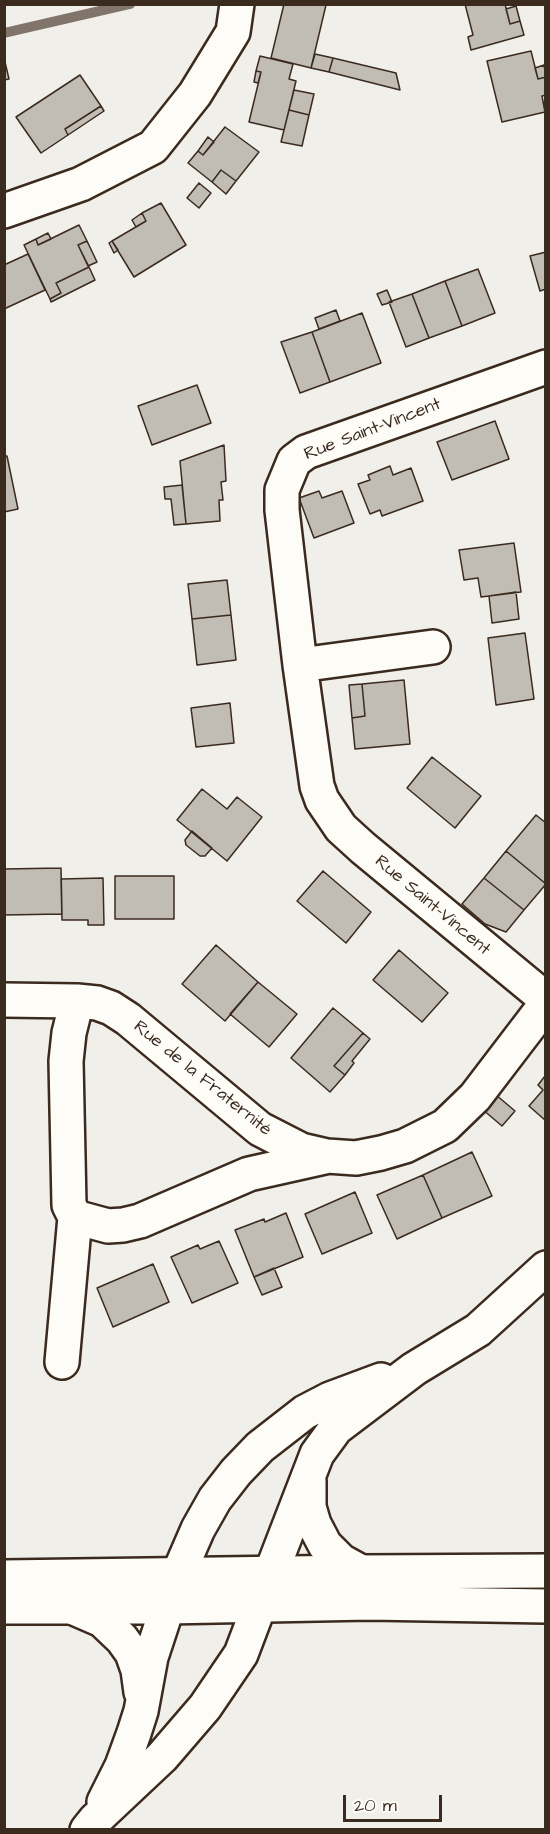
<!DOCTYPE html>
<html>
<head>
<meta charset="utf-8">
<style>
  body { margin:0 }
  #map { position:relative; width:550px; height:1834px; overflow:hidden; background:#f1efea; font-family:"Architects Daughter",sans-serif }
  canvas { display:block }
  .frame { position:absolute; inset:0; border:6px solid #3b2a1e; pointer-events:none }
  .scale { position:absolute; left:343px; top:1795px; width:99px; height:27px; box-sizing:border-box; border:3px solid #3b2a1e; border-top:0; padding-left:8px; font-size:18px; line-height:21px; white-space:nowrap; color:#3b2a1e; -webkit-text-stroke:4px #fdfcf7; paint-order:stroke }
</style>
</head>
<body>
<div id="map">
<canvas width="550" height="1834"></canvas>
<div class="frame"></div>
<div class="scale">20 m</div>
</div>
<script>
const ctx = document.querySelector('canvas').getContext('2d');
ctx.lineJoin = 'round';
const toPath = rows => new Path2D(rows.map(r => 'M' + r).join(''));
function strokePath(path, color, width, dash) { ctx.strokeStyle = color; ctx.lineWidth = width; ctx.lineCap = dash ? 'butt' : 'round'; ctx.setLineDash(dash || []); ctx.stroke(path); }
function paint(path, color) { ctx.fillStyle = color; ctx.fill(path, 'evenodd'); }
function drawText(font, color, halo, rows, align = 'center') {
  ctx.font = font + ' "Architects Daughter",sans-serif'; ctx.lineWidth = 6; ctx.setLineDash([]); ctx.textBaseline = 'middle'; ctx.strokeStyle = halo; ctx.fillStyle = color; for (const [text, x, y, turn = 0] of rows) {
    ctx.save(); ctx.translate(x, y); ctx.rotate((+turn || 0) * Math.PI / 180); ctx.textAlign = isNaN(turn) ? turn : align; if (halo) ctx.strokeText(text, 0, 0); ctx.fillText(text, 0, 0); ctx.restore();
  }
}
strokePath(toPath([
  [4,33,130,4]
]), '#80746b', 10);
const building = toPath([
  [284,4,326,5,311,68,271,58,284,4],
  [465,4,505,4,510,24,520,21,524,35,471,50,468,37,473,35,465,4],
  [516,6,520,21,510,24,506,9,516,6],
  [531,51,538,79,546,77,546,95,542,96,545,112,502,122,487,61,531,51],
  [315,54,333,58,329,72,311,68,315,54],
  [260,56,293,64,289,79,296,81,284,130,249,122,261,72,256,71,260,56],
  [333,58,396,73,400,90,329,72,333,58],
  [5,62,9,79,4,80,4,63,5,62],
  [544,65,546,77,538,79,535,68,544,65],
  [256,71,261,72,258,83,254,82,256,71],
  [80,75,101,106,65,129,68,135,41,153,16,117,80,75],
  [294,90,314,94,309,115,289,110,294,90],
  [101,106,104,111,68,135,65,129,101,106],
  [289,110,309,115,302,146,281,142,289,110],
  [225,127,259,152,236,181,221,170,212,182,188,163,198,151,203,155,225,127],
  [208,137,214,142,203,155,198,151,208,137],
  [221,170,236,181,226,194,212,182,221,170],
  [199,183,211,193,199,208,187,198,199,183],
  [161,203,186,245,134,277,112,241,146,221,142,213,161,203],
  [142,213,146,221,136,227,132,220,142,213],
  [79,225,87,241,78,245,89,267,56,283,61,293,50,299,24,245,36,239,38,245,79,225],
  [48,233,51,239,38,245,36,239,48,233],
  [87,241,97,262,88,266,78,245,87,241],
  [112,241,118,250,114,253,109,243,112,241],
  [546,252,546,289,540,291,530,256,546,252],
  [28,254,45,290,4,309,4,265,28,254],
  [89,267,95,280,51,302,50,299,61,293,56,283,89,267],
  [478,269,495,313,462,326,445,281,478,269],
  [445,281,462,326,429,338,412,294,445,281],
  [387,290,392,302,382,305,377,294,387,290],
  [412,294,429,338,406,347,389,302,412,294],
  [336,310,340,321,319,329,315,318,336,310],
  [362,313,381,363,330,382,312,332,362,313],
  [312,332,330,382,300,393,281,342,312,332],
  [197,385,211,423,152,445,138,406,197,385],
  [495,421,509,459,452,480,437,442,495,421],
  [224,445,226,481,221,482,223,500,219,500,220,521,186,524,180,461,224,445],
  [4,456,7,456,18,509,4,512,4,456],
  [390,466,393,475,411,468,423,501,382,516,380,510,370,514,358,484,370,480,368,475,390,466],
  [182,485,186,524,174,525,171,499,165,499,164,487,182,485],
  [319,491,322,498,342,491,354,523,314,538,299,498,319,491],
  [514,543,521,592,481,597,478,578,464,580,459,550,514,543],
  [227,580,231,615,192,619,188,584,227,580],
  [516,592,519,619,492,623,489,596,516,592],
  [231,615,236,660,197,665,192,619,231,615],
  [525,633,534,699,496,705,488,638,525,633],
  [404,680,410,744,355,749,352,718,365,716,362,684,404,680],
  [362,684,365,716,352,718,349,685,362,684],
  [230,703,234,743,196,747,191,708,230,703],
  [432,757,481,796,455,828,407,788,432,757],
  [202,789,227,809,237,797,262,817,227,861,177,820,202,789],
  [536,815,546,823,546,884,506,851,536,815],
  [192,831,212,848,205,856,200,856,186,845,185,840,192,831],
  [506,851,546,884,524,910,484,878,506,851],
  [61,868,62,914,4,915,4,869,61,868],
  [323,871,371,912,346,943,297,901,323,871],
  [115,876,174,876,174,919,115,919,115,876],
  [103,878,104,925,88,925,88,920,62,920,61,879,103,878],
  [484,878,524,910,506,932,485,924,462,904,484,878],
  [216,945,258,982,225,1021,182,984,216,945],
  [399,950,448,993,422,1022,373,980,399,950],
  [258,982,297,1014,269,1047,230,1014,258,982],
  [333,1008,363,1033,334,1066,345,1075,330,1092,291,1058,333,1008],
  [363,1033,370,1039,352,1061,354,1063,345,1075,334,1066,363,1033],
  [545,1076,546,1076,546,1121,529,1106,543,1090,538,1085,545,1076],
  [495,1094,515,1111,502,1126,482,1109,495,1094],
  [472,1152,492,1196,442,1218,423,1175,472,1152],
  [423,1175,442,1218,397,1239,377,1195,423,1175],
  [355,1192,372,1233,322,1254,305,1214,355,1192],
  [286,1213,303,1257,254,1277,235,1230,264,1219,265,1222,286,1213],
  [219,1241,238,1283,192,1303,171,1257,198,1245,200,1249,219,1241],
  [153,1264,169,1302,113,1327,97,1288,153,1264],
  [274,1268,282,1287,262,1295,254,1277,274,1268]
]);
paint(building, '#c1bcb4');
strokePath(building, '#3b2a1e', 1.5);
const street = toPath([
  [4,211,81,184,153,147,195,94,233,32,237,4],
  [546,367,306,452,294,461,282,490,282,510,300,665,317,786,322,800,341,828,363,848,546,999],
  [300,665,433,647],
  [4,1000,77,1001,97,1003,111,1008,128,1019,260,1129,301,1150,327,1156,356,1158,381,1153,405,1146,445,1126,475,1097,546,1004],
  [77,1001,69,1033,66,1061,69,1205,75,1217,108,1226,123,1225,140,1221,249,1174,325,1157],
  [62,1362,75,1217],
  [309,1481,309,1507,314,1524,325,1545,341,1561,361,1572],
  [271,1573,317,1454,336,1428,414,1369,478,1330,546,1268],
  [178,1575,198,1529,215,1499,236,1472,260,1447,305,1412,330,1399,381,1380]
]);
const secondary = toPath([
  [72,1607,102,1620,122,1639,132,1653,138,1670,141,1692],
  [104,1802,122,1766,134,1733,141,1711,151,1657,176,1581],
  [87,1830,95,1820,162,1757,205,1707,241,1654,269,1580]
]);
const primary = toPath([
  [4,1577,361,1572,546,1571],
  [4,1607,167,1607,369,1603,546,1606]
]);
strokePath(street, '#3b2a1e', 38);
strokePath(secondary, '#3b2a1e', 38);
strokePath(primary, '#3b2a1e', 38);
strokePath(street, '#fdfcf7', 33);
strokePath(secondary, '#fdfcf7', 33);
strokePath(primary, '#fdfcf7', 33);
drawText('18px', '#3b2a1e', '#fdfcf7', [
  ["Rue Saint-Vincent",373,430,-21],
  ["Rue Saint-Vincent",432,906,40],
  ["Rue de la Fraternité",202,1079,39]
]);
</script>
</body>
</html>
